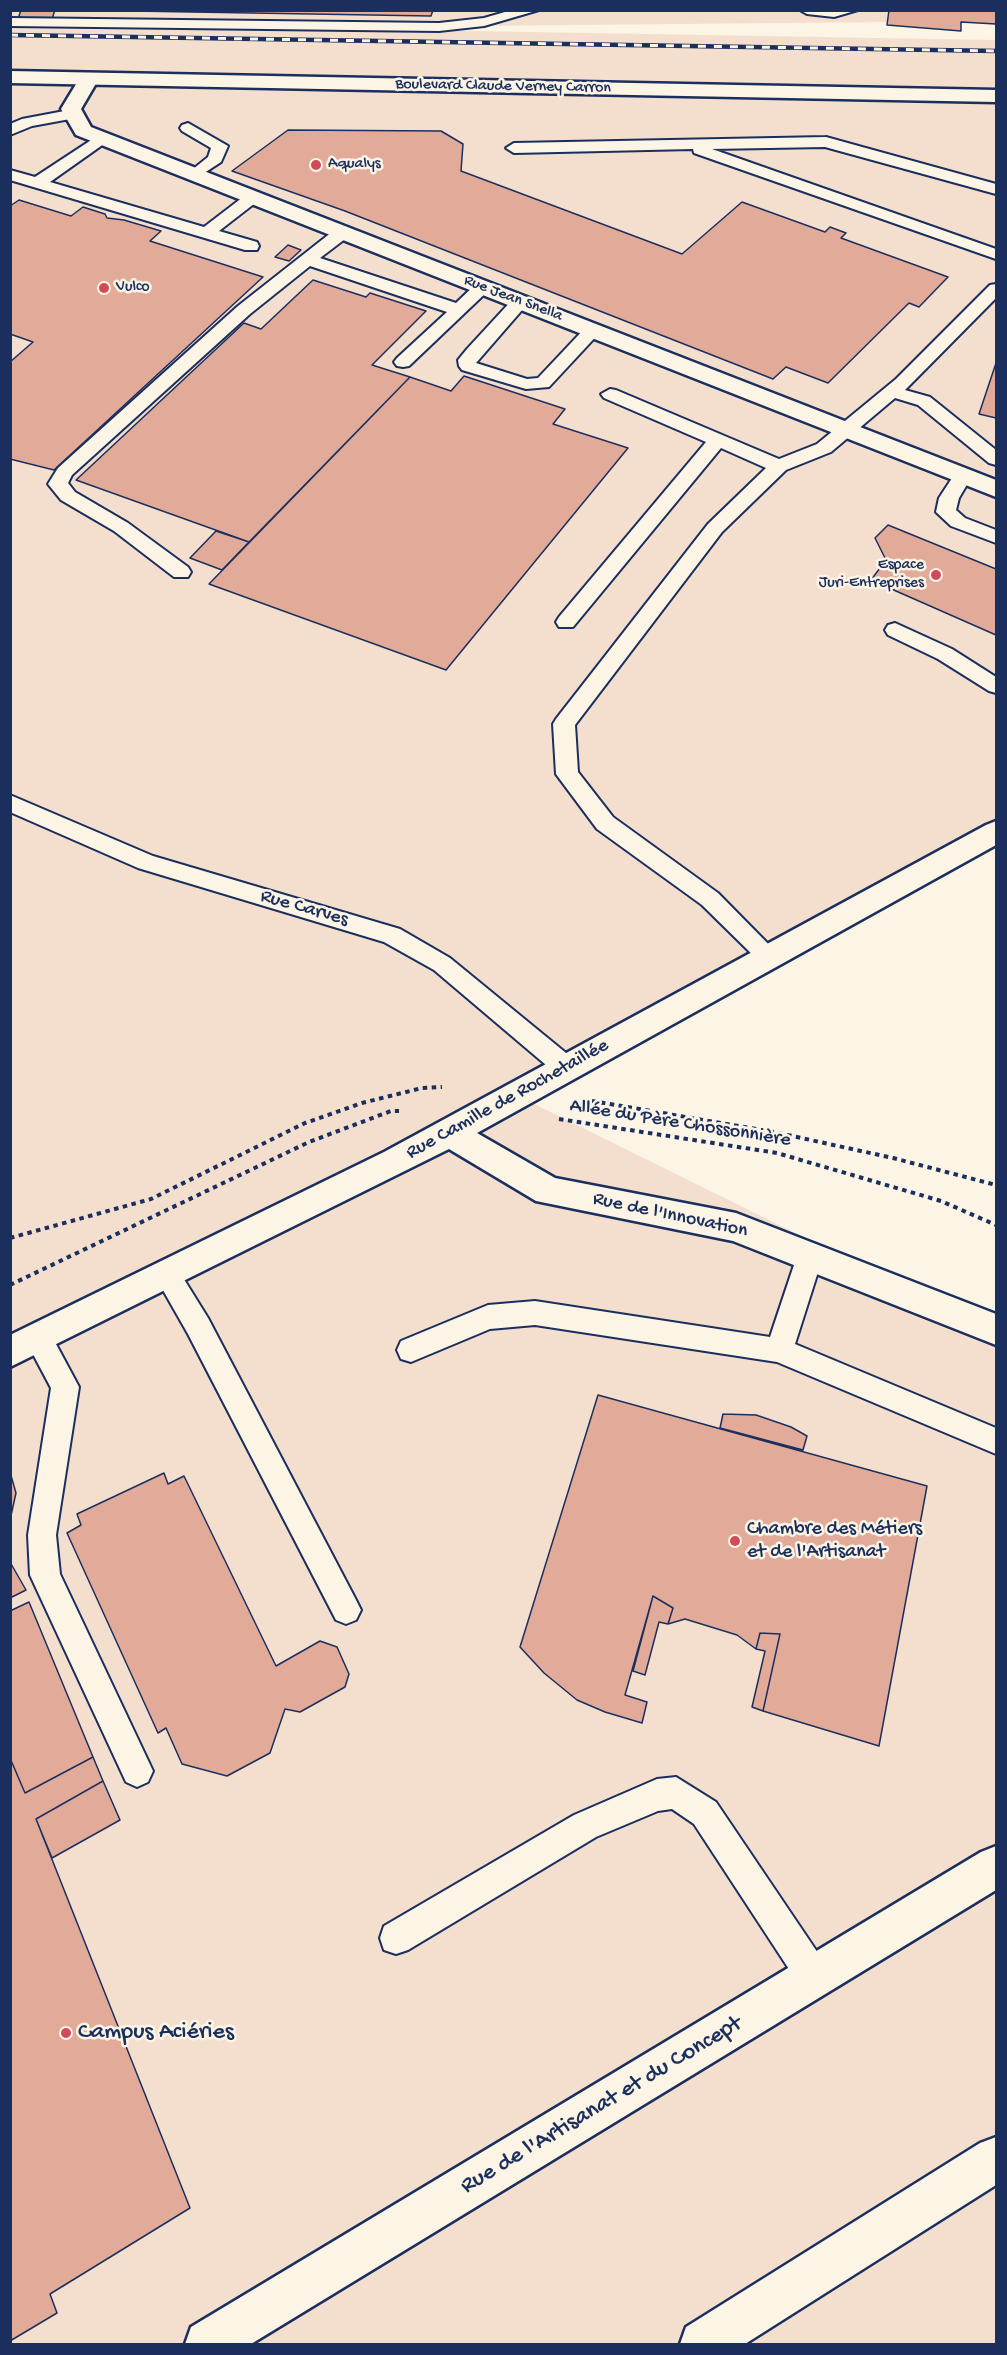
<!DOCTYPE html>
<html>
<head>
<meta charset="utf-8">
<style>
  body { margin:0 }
  #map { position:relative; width:1007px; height:2355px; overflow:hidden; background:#fcf5e5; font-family:"Gochi Hand",sans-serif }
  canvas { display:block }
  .frame { position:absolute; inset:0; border:12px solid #1b2f5e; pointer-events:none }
</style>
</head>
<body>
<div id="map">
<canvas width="1007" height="2355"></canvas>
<div class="frame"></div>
</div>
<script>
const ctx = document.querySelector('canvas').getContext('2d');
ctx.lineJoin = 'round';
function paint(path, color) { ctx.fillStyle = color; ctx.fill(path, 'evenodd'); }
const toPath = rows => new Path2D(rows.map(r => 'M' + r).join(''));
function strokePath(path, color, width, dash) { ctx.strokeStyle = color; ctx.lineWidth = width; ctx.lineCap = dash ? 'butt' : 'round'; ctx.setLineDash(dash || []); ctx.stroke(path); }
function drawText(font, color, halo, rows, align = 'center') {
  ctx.font = font + ' "Gochi Hand",sans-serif'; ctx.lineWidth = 5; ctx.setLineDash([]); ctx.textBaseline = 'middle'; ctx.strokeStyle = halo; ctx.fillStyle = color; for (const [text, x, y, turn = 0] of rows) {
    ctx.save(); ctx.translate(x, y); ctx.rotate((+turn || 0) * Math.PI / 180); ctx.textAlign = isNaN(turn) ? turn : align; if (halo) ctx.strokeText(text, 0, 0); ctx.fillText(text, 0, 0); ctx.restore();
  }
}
paint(toPath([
  [11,10,996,11,996,21,472,26,11,20],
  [10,23,996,40,996,836,516,1095,996,1332,996,2344,11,2344]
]), '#f4dfce');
const building = toPath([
  [21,10,55,10,51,22,17,22,21,10],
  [72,10,433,10,431,16,72,10],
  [889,10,996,10,996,24,961,22,961,31,887,25,889,10],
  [288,130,441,131,463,144,461,171,682,254,742,202,825,232,830,227,846,233,841,238,948,277,919,307,909,303,828,383,786,367,773,379,345,211,232,171,288,130],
  [19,200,71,216,83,207,105,214,107,218,124,220,161,231,150,241,263,277,54,470,10,459,10,362,33,342,10,334,10,206,19,200],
  [288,245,301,250,289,261,275,257,288,245],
  [313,280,366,297,370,293,426,311,372,365,410,377,249,542,76,480,244,323,261,329,313,280],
  [996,363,996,418,979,414,996,363],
  [464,376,565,409,553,424,628,448,446,670,209,584,410,377,451,391,464,376],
  [888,525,996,569,996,635,871,580,886,560,875,538,888,525],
  [216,531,249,542,222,570,190,558,216,531],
  [598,1395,927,1486,879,1746,763,1711,780,1634,760,1633,756,1649,737,1635,685,1619,668,1624,673,1608,653,1596,625,1695,647,1702,642,1723,605,1712,577,1700,544,1673,520,1647,598,1395],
  [723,1414,756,1415,791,1427,807,1436,803,1450,720,1428,723,1414],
  [10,1472,16,1493,10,1520,10,1472],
  [164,1473,168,1484,184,1476,276,1666,320,1641,337,1647,349,1674,345,1687,300,1712,285,1709,270,1753,227,1776,182,1764,166,1728,158,1733,67,1533,81,1525,77,1514,164,1473],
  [10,1562,26,1590,10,1598,10,1562],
  [653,1596,673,1608,668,1624,659,1622,645,1675,633,1671,653,1596],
  [29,1602,93,1757,25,1793,10,1758,10,1611,29,1602],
  [760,1633,780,1634,763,1711,752,1707,765,1651,756,1649,760,1633],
  [93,1757,103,1781,36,1819,190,2208,50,2294,57,2313,10,2341,10,1758,25,1793,93,1757],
  [103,1781,120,1820,52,1858,36,1819,103,1781]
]);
paint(building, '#e2ab99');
strokePath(building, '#1b2f5e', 1.5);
const service = toPath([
  [512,10,539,10,484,26,439,31,10,26,10,18,439,23,484,18,512,10],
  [800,10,858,10,834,17,807,14,800,10],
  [75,109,83,114,81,117,32,126,10,135,10,124,22,119,75,109],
  [188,123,228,146,221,162,195,179,187,174,208,157,211,148,182,131,180,128,182,125,188,123],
  [102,133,110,138,108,141,50,182,204,227,247,194,259,194,261,197,259,200,219,231,257,242,259,246,257,250,245,250,10,180,10,170,35,177,102,133],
  [826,137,996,184,996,194,825,147,712,149,996,249,996,259,694,153,693,149,514,153,506,148,514,143,826,137],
  [343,227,351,232,349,236,320,258,456,303,477,283,483,282,492,287,409,366,403,367,397,366,394,362,397,358,447,312,310,266,250,314,72,475,68,483,75,492,128,523,188,567,191,572,188,577,174,577,114,531,61,500,48,484,58,468,238,306,337,228,343,227],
  [996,284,996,298,905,390,930,397,996,450,996,465,989,463,918,405,895,398,831,452,786,470,722,532,575,725,578,772,613,817,718,893,780,956,776,962,768,965,760,962,702,905,597,829,556,774,553,724,556,719,708,524,766,468,721,448,573,627,559,627,556,622,559,617,706,442,604,398,601,394,610,389,616,390,779,459,817,444,896,379,990,285,996,284],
  [520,297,529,302,476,363,527,379,538,378,587,326,599,326,602,330,549,387,526,389,462,370,459,366,458,360,467,349,514,298,520,297],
  [963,470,972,476,959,498,956,510,965,518,996,530,996,543,951,526,936,512,939,498,956,472,963,470],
  [895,623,952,649,996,677,996,693,989,691,938,659,888,635,885,630,888,625,895,623],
  [10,795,153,856,400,929,450,958,577,1062,580,1069,577,1076,568,1079,559,1076,434,970,384,942,138,868,10,812,10,795],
  [810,1245,819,1248,823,1256,795,1344,996,1428,996,1454,777,1362,535,1325,490,1329,411,1362,401,1359,397,1350,401,1341,488,1305,535,1301,770,1337,797,1256,801,1248,810,1245],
  [168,1265,177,1268,208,1318,356,1600,361,1610,356,1620,346,1624,336,1620,188,1334,155,1276,159,1268,168,1265],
  [39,1327,49,1331,79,1387,56,1535,60,1574,153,1771,148,1782,137,1787,126,1782,30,1575,28,1535,51,1388,25,1339,29,1331,39,1327],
  [676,1777,716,1802,826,1965,830,1977,826,1989,814,1993,802,1989,694,1824,672,1809,658,1811,596,1837,408,1950,396,1954,384,1950,380,1938,384,1926,574,1815,657,1779,676,1777]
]);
const minor = toPath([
  [88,74,95,76,98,80,81,109,91,127,996,480,996,497,76,135,61,109,81,76,88,74],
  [996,821,996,845,477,1133,555,1178,736,1213,996,1314,996,1345,733,1241,536,1201,449,1149,10,1367,10,1335,384,1152,986,825,996,821],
  [996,1846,996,1890,251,2344,185,2344,191,2327,981,1852,996,1846],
  [996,2137,996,2185,745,2344,680,2344,686,2327,980,2143,996,2137]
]);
const secondary = toPath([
  [10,71,996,90,996,102,10,83,10,71]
]);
strokePath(service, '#1b2f5e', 4);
strokePath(minor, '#1b2f5e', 5);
strokePath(secondary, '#1b2f5e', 5);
strokePath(toPath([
  [592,1101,774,1132,893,1158,996,1185],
  [559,1119,777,1153,941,1201,996,1225],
  [10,1238,151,1199,305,1123,362,1103,422,1088,442,1087],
  [10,1285,309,1142,391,1111,399,1111]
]), '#1b2f5e', 4, [4.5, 4.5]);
paint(service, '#fcf5e5');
paint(minor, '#fcf5e5');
paint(secondary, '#fcf5e5');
const rail = toPath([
  [10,35,996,51]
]);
strokePath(rail, '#1b2f5e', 4.5);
strokePath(rail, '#fcf5e5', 3, [8]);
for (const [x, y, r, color] of [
  [316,165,6,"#d1495b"],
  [104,288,6,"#d1495b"],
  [936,575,6,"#d1495b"],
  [735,1541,6,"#d1495b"],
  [66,2033,6,"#d1495b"]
]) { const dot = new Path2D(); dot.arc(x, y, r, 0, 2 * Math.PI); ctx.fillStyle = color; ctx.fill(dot); strokePath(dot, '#fcf5e5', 2); }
drawText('16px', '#1b2f5e', '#fcf5e5', [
  ["Boulevard Claude Verney Carron",503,87,1],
  ["Rue Jean Snella",513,299,21]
]);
drawText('16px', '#1b2f5e', '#fcf5e5', [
  ["Aqualys",328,165],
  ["Vulco",116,288],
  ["Espace",924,566,"right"],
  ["Juri-Entreprises",924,584,"right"]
], 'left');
drawText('20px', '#1b2f5e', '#fcf5e5', [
  ["Rue Carves",304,909,16],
  ["Rue Camille de Rochetaillée",508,1100,-29],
  ["Allée du Père Chossonnière",680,1124,9],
  ["Rue de l'Innovation",670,1216,12]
]);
drawText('20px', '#1b2f5e', '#fcf5e5', [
  ["Chambre des Métiers",747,1530],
  ["et de l'Artisanat",747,1553]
], 'left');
drawText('24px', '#1b2f5e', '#fcf5e5', [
  ["Campus Aciéries",78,2033]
], 'left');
drawText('24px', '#1b2f5e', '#fcf5e5', [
  ["Rue de l'Artisanat et du Concept",602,2106,-31]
]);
</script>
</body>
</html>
